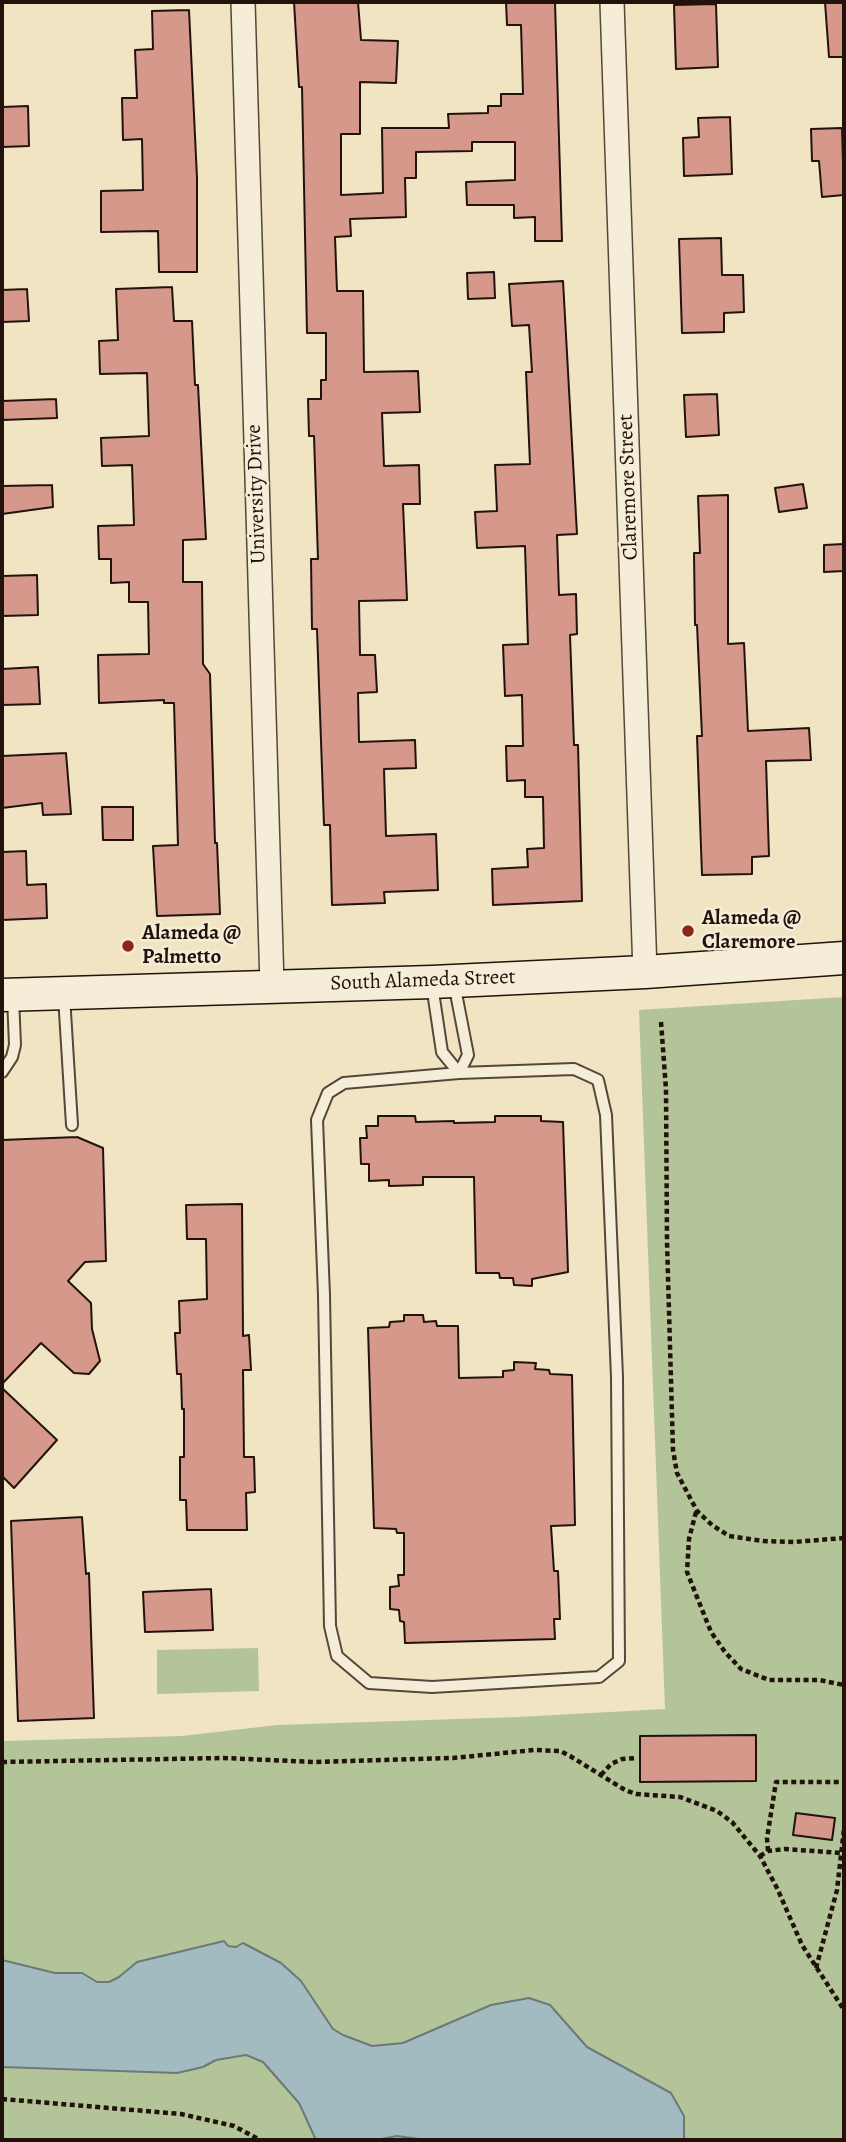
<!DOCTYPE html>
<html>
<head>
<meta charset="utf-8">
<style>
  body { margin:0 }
  #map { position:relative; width:846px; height:2142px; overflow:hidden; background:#f0e4c2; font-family:Alegreya,serif }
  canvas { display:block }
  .frame { position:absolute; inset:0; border:4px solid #21130c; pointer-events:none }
</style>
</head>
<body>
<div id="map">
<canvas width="846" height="2142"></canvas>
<div class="frame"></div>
</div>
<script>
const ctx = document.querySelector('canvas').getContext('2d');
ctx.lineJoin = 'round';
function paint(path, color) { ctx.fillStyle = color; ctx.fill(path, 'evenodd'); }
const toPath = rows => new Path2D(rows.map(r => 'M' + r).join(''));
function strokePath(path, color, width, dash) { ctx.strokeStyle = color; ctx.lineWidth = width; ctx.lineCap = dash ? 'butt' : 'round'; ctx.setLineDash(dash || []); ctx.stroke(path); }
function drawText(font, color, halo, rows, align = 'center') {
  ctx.font = font + ' Alegreya,serif'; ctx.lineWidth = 5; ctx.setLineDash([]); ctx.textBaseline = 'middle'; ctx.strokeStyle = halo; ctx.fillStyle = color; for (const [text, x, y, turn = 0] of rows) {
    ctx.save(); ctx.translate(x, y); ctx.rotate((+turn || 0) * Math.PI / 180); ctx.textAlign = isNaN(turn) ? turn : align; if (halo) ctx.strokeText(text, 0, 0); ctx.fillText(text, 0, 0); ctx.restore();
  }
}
paint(toPath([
  [844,997,844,2140,2,2140,2,1741,182,1736,277,1725,518,1717,665,1709,639,1010],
  [258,1648,259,1691,157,1694,157,1650]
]), '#b3c598');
const water = toPath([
  [224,1941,228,1946,236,1947,243,1943,281,1963,301,1981,333,2029,343,2035,372,2046,403,2043,491,2005,529,1998,550,2005,587,2047,671,2093,684,2116,684,2140,426,2140,397,2136,376,2140,316,2140,299,2103,263,2062,246,2055,216,2060,203,2067,177,2073,2,2067,2,1960,55,1973,82,1973,97,1982,109,1982,119,1977,137,1962,224,1941]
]);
paint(water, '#a1bbc0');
strokePath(water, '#6e7878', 2);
const building = toPath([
  [294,2,358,2,361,40,398,41,396,83,360,82,360,134,341,134,341,195,383,193,382,128,449,128,448,114,488,113,488,106,501,106,501,94,523,94,521,25,507,25,506,2,555,2,562,241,535,241,535,217,514,218,514,205,467,205,466,182,515,180,515,142,472,142,472,151,416,152,416,178,405,178,406,217,350,219,351,236,335,237,337,291,363,291,364,372,418,371,420,412,382,413,384,466,419,465,420,504,403,504,407,600,359,601,360,655,375,655,377,692,358,693,359,742,415,740,416,768,384,769,386,836,436,834,438,890,384,892,385,903,332,905,330,825,324,825,317,629,312,629,311,559,318,559,314,436,309,436,308,399,321,399,321,380,326,380,326,333,307,333,302,87,299,87,294,2],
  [825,2,844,2,844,57,829,57,825,2],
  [716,4,718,67,676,69,674,5,716,4],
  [189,10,197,178,197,272,159,272,158,231,101,232,101,191,143,190,142,139,123,140,122,98,137,98,135,50,153,49,152,11,189,10],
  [28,106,29,146,2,147,2,107,28,106],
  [730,117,732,174,684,176,683,138,699,137,698,118,730,117],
  [842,128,844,195,822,197,819,161,812,161,811,129,842,128],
  [721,238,722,275,743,275,744,312,724,313,724,332,682,333,679,239,721,238],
  [494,272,495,298,468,299,467,273,494,272],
  [563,281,577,534,557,535,559,595,576,594,577,634,570,635,574,745,578,745,582,901,493,905,492,869,528,867,527,849,544,848,543,797,525,797,525,780,507,781,506,746,523,746,522,695,505,696,503,645,528,644,525,546,477,548,475,512,497,511,495,465,530,464,526,372,532,372,529,325,512,326,509,284,563,281],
  [172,287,174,321,192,321,195,385,198,385,206,539,183,540,183,582,202,582,203,664,210,674,215,843,217,843,220,914,157,916,153,846,178,845,174,703,164,703,164,700,99,703,98,655,149,654,148,602,129,602,129,582,111,583,111,559,99,559,98,526,134,525,132,465,102,466,101,438,149,436,147,373,100,374,99,341,118,340,116,289,172,287],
  [27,289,29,321,2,322,2,290,27,289],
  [717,394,719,435,686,437,684,395,717,394],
  [56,399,57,418,2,420,2,401,56,399],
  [803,484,807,508,779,512,775,488,803,484],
  [52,485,53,507,2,514,2,486,52,485],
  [728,495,728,644,744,643,748,731,809,728,811,760,766,761,769,856,752,857,752,874,702,875,697,736,702,736,697,625,695,625,694,553,700,553,698,496,728,495],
  [844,544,844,571,824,572,824,545,844,544],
  [37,575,38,615,2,616,2,576,37,575],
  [38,667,40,704,2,705,2,669,38,667],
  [66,753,71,814,43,815,42,803,2,808,2,756,66,753],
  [102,807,133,807,133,840,103,840,102,807],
  [26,851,27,885,46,884,47,918,2,920,2,852,26,851],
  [378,1116,415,1116,416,1122,454,1121,454,1123,495,1122,495,1116,541,1116,541,1121,563,1122,568,1272,532,1279,532,1286,514,1285,513,1278,500,1278,499,1273,476,1273,474,1177,423,1177,423,1185,389,1186,389,1180,369,1181,369,1164,361,1164,360,1138,367,1138,366,1126,378,1126,378,1116],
  [77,1137,103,1148,106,1261,85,1262,68,1281,91,1303,92,1329,100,1361,89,1374,74,1373,41,1343,2,1384,2,1140,77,1137],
  [242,1204,243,1336,249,1335,251,1370,243,1370,244,1457,254,1457,255,1492,246,1493,247,1530,187,1530,186,1500,180,1500,180,1457,184,1457,184,1409,182,1409,181,1374,177,1374,175,1333,180,1333,179,1301,207,1299,206,1239,187,1239,186,1205,242,1204],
  [404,1315,423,1315,424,1322,436,1321,437,1326,458,1326,459,1378,503,1377,503,1371,514,1370,514,1362,536,1363,535,1369,549,1370,550,1374,572,1375,575,1525,551,1526,554,1571,558,1571,560,1619,554,1619,555,1639,405,1643,404,1622,400,1621,399,1610,390,1609,390,1587,399,1586,398,1575,404,1575,404,1533,397,1533,396,1529,374,1528,368,1328,389,1327,390,1322,404,1321,404,1315],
  [2,1388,57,1440,14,1488,2,1476,2,1388],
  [82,1517,86,1574,89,1573,94,1718,18,1721,11,1521,82,1517],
  [211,1589,213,1630,145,1632,143,1592,211,1589],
  [756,1735,756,1781,640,1782,640,1736,756,1735],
  [796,1813,835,1818,832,1840,793,1835,796,1813]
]);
paint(building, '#d7988c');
strokePath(building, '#21130c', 2);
const service = toPath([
  [432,985,442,1052,459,1073,468,1055,454,983],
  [64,996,72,1125],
  [574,1069,598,1080,606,1115,617,1377,619,1661,599,1677,432,1687,369,1683,337,1656,330,1626,324,1295,317,1120,328,1093,344,1083,459,1073,574,1069],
  [2,1072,12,1057,15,1045,13,997]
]);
const minor = toPath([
  [243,2,272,986],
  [612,2,645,972]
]);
const secondary = toPath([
  [2,995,432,982,645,972,844,958]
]);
strokePath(service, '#55473a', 14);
strokePath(minor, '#55473a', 26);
strokePath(secondary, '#21130c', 35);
strokePath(toPath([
  [661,1022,666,1089,667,1242,673,1450,677,1473,697,1511,712,1525,729,1536,763,1541,794,1542,844,1538],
  [696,1512,689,1539,687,1572,711,1632,725,1652,741,1669,769,1680,819,1680,844,1685],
  [2,1762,223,1758,315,1762,453,1758,534,1750,560,1751,570,1756,625,1790,636,1794,680,1797,717,1811,732,1822,760,1856,777,1888,802,1945,844,2010],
  [601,1775,611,1764,622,1759,636,1758],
  [768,1851,767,1838,776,1782,844,1782],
  [760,1856,768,1851,785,1849,841,1853],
  [816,1968,837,1890,844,1829],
  [2,2099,181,2114,234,2126,260,2140]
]), '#21130c', 4.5, [5, 3.5]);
strokePath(service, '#f5edd7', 10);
strokePath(minor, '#f5edd7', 23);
strokePath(secondary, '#f5edd7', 32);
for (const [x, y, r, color] of [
  [688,931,7,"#8f2418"],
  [128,946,7,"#8f2418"]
]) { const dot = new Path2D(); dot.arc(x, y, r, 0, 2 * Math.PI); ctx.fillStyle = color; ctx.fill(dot); strokePath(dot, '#f5edd7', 2.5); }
drawText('21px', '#21130c', '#f5edd7', [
  ["Claremore Street",629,487,-92],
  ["University Drive",257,494,-92],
  ["South Alameda Street",423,981,-2]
]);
drawText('bold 21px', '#21130c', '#f5edd7', [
  ["Alameda @",702,919],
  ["Claremore",702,943],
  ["Alameda @",142,934],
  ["Palmetto",142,958]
], 'left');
</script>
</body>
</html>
